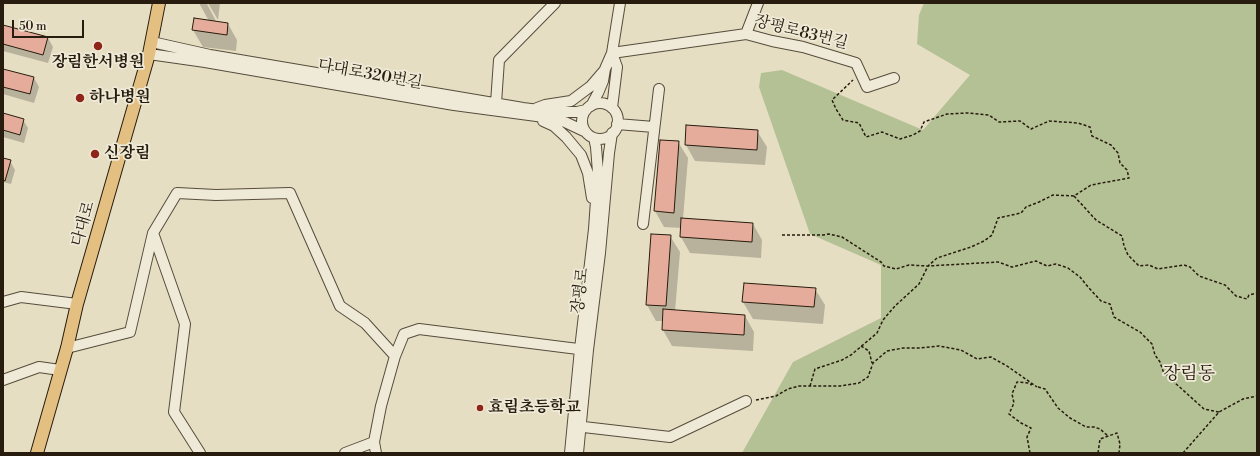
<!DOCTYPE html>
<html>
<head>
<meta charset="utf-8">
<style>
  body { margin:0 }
  #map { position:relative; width:1260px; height:456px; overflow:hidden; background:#e6dec3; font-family:"Libre Bodoni",serif }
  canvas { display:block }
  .frame { position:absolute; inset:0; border:4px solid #271c0e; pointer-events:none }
  .scale { position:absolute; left:12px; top:20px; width:72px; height:18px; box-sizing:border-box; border:2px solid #271c0e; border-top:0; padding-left:5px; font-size:12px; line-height:14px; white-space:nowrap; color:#271c0e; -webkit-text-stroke:3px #efead8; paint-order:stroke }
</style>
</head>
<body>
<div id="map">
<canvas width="1260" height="456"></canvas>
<div class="frame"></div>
<div class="scale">50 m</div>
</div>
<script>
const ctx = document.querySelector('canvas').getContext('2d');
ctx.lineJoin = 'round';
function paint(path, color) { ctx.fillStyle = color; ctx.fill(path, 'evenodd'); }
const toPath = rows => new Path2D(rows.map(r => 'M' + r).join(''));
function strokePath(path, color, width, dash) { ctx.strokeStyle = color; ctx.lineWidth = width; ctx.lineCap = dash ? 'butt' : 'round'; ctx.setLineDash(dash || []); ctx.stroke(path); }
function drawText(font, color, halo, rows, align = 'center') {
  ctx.font = font + ' "Libre Bodoni","Noto Serif KR",serif'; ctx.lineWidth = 3.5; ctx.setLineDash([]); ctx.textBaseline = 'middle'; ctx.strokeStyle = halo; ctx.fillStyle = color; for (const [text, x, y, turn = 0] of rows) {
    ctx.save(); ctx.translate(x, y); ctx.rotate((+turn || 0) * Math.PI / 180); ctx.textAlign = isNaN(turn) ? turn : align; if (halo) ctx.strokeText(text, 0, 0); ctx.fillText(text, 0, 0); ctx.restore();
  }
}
paint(toPath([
  [924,3,1257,3,1257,453,742,453,793,362,881,318,881,265,810,234,759,87,761,73,782,70,923,130,970,75,917,44,919,15]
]), '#b4c195');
paint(toPath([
  [199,3,208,3,207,4,217,23,228,24,237,40,236,51,203,47,193,30,209,21],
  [208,3,220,3,218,20],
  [3,26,48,38,53,47,48,63,3,51],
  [3,70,34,78,39,87,34,103,3,94],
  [3,114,23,120,28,128,24,143,3,137],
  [757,131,767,147,765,165,695,161,686,145],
  [678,142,688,158,683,219,753,224,762,240,761,258,690,253,681,237,682,228,664,227,655,211],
  [3,159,10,161,15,170,11,184,3,182],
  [670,236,680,252,675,311,745,316,754,332,753,351,672,346,663,330,663,321,656,321,647,305],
  [745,284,815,289,825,305,823,324,753,319,743,302]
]), '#0003');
const building = toPath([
  [194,18,228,23,227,35,192,30,194,18],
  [3,25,48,37,43,55,3,44,3,25],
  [3,69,34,77,30,94,3,87,3,69],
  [3,113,24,119,20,135,3,130,3,113],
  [686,125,758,130,757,150,685,145,686,125],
  [660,140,679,141,674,213,654,211,660,140],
  [3,158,11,160,5,181,3,180,3,158],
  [681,218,753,223,752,242,680,237,681,218],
  [651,234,671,235,666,306,646,305,651,234],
  [744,283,816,288,814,307,742,302,744,283],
  [663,309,745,315,744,335,662,330,663,309]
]);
paint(building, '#e6ac9b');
strokePath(building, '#271c0e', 1);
const minor = toPath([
  [746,34,758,3],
  [152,42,210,55,523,108,555,112,577,112,586,110],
  [612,53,746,34,772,41,803,47,856,63,867,87,894,78],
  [149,54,205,62,454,105,544,117,565,122,584,131],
  [496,103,499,60,555,3],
  '582 121a18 18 0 1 1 36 0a18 18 0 1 1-36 0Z',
  [591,106,598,93,603,81,605,69,612,53,620,3],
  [537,108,545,105,571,101,591,86,603,72],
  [612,108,617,67,612,53],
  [543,121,554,126,566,137,581,155,588,173,592,198],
  [617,124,654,127],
  [643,224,659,89],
  [153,233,185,324,174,412,200,453],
  [3,302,21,297,77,304],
  [67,348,130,332,153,233,177,193,216,195,290,193,340,306,365,323,395,356,381,406,374,442,376,453],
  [395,356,404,334,419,329,586,350],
  [3,380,39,367,60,370],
  [575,426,670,437,746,401],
  [345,453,374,442],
  [570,453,580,349,594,229,598,172,596,147,594,138],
  [578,453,588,350,600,253,609,153,612,133]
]);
const major = toPath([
  [37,453,67,348,77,304,149,54,159,3]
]);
strokePath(minor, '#574c3b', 12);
strokePath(major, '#271c0e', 14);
strokePath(toPath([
  [1074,196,1096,220,1122,236,1124,246,1128,255,1139,266,1149,265,1158,269,1184,265,1190,267,1199,276,1225,285,1236,296,1247,299,1249,295,1257,293],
  [782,235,823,235,829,234,842,237,881,262,884,266,896,269,909,265,928,266,998,262,1012,267,1036,261,1047,266,1056,264,1068,268,1080,277,1088,287,1101,301,1110,304,1114,317,1140,332,1152,344,1155,355,1160,362,1163,371,1174,382,1204,409,1219,412],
  [861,346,869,351,872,363],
  [810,386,815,369,842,360,851,355,877,333,883,320,895,306,919,284,928,266,937,258,971,247,984,241,992,235,998,218,1021,213,1026,207,1039,202,1053,195,1074,196,1091,185,1129,178,1127,170,1120,163,1118,153,1111,145,1092,136,1090,127,1078,123,1049,121,1031,129,1020,121,999,122,989,115,968,113,947,114,924,122,920,131,913,135,900,139,882,132,866,137,859,123,843,120,836,109,832,100,853,80],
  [1038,387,1045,389,1058,408,1070,418,1086,427,1094,427,1100,429,1108,436],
  [756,400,776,396,788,389,799,386,840,386,859,383,868,377,873,363,887,351,903,348,920,348,939,346,961,350,977,359,991,357,1007,366,1037,387],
  [1030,453,1027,437,1031,428,1021,423,1009,414,1014,403,1012,394,1017,382,1028,383,1032,385],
  [1098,453,1100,439,1117,433,1120,444,1119,453],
  [1183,453,1219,412,1243,399,1257,396]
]), '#271c0e', 1.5, [3, 2]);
strokePath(minor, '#efead8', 10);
strokePath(major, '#e3bf82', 12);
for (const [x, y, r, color] of [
  [98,46,5,"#8f2418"],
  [80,98,5,"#8f2418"],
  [95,154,5,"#8f2418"],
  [480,408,4,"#8f2418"]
]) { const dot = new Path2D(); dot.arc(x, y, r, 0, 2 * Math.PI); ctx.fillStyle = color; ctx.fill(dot); strokePath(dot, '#efead8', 1.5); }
drawText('16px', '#271c0e', '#efead8', [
  ["장평로83번길",801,33,14],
  ["다대로320번길",370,75,10],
  ["다대로",84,224,-74],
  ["장평로",581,291,-83]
]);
drawText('bold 16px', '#271c0e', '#efead8', [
  ["장림한서병원",98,63,"center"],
  ["하나병원",89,98],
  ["신장림",104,154],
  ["효림초등학교",488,408]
], 'left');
drawText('18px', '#271c0e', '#efead8', [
  ["장림동",1189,375]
]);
</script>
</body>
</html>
